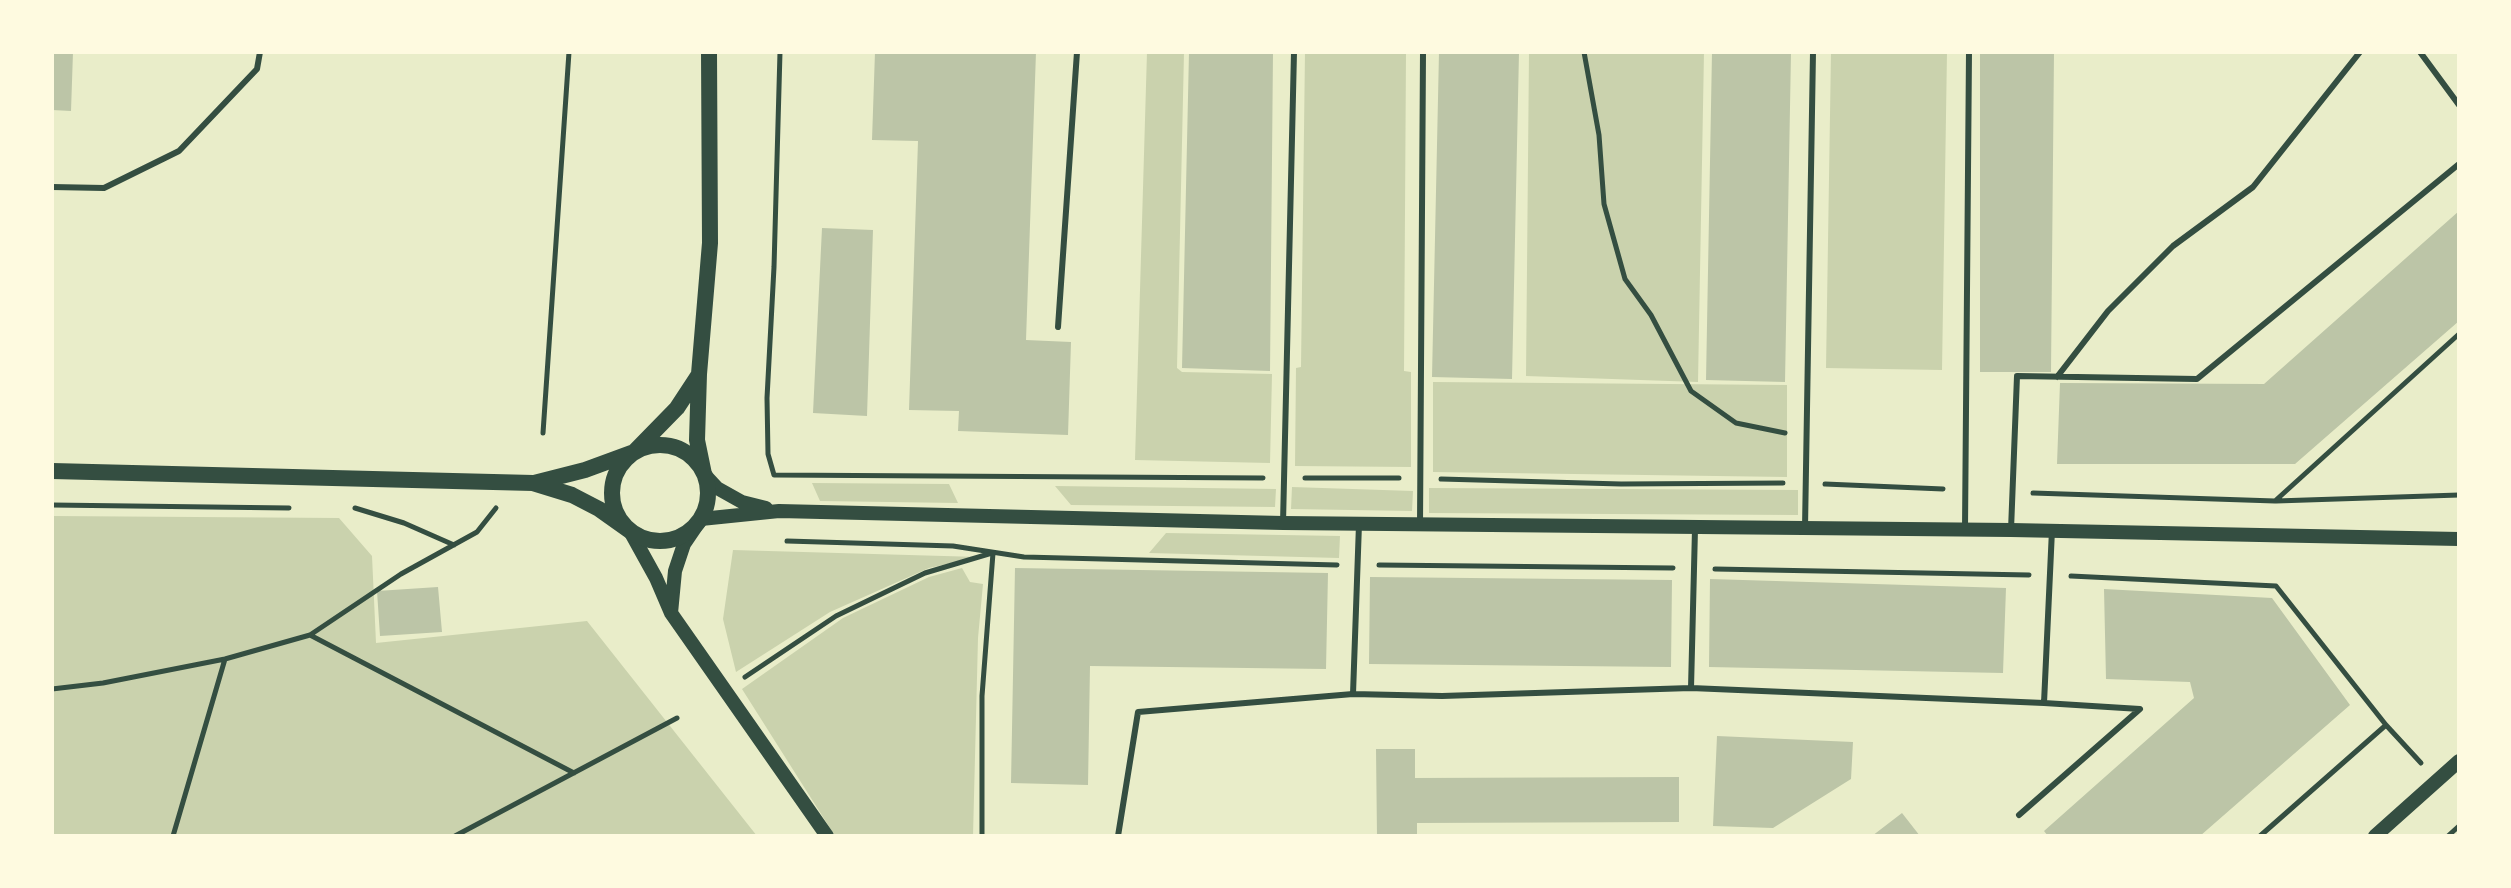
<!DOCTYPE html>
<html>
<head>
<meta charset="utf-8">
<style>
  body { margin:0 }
  #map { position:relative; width:2511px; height:888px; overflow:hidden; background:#e9edc9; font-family:Manrope,sans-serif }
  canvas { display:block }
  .frame { position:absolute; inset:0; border:54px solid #fefae0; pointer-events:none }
</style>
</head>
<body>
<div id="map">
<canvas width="2511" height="888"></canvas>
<div class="frame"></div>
</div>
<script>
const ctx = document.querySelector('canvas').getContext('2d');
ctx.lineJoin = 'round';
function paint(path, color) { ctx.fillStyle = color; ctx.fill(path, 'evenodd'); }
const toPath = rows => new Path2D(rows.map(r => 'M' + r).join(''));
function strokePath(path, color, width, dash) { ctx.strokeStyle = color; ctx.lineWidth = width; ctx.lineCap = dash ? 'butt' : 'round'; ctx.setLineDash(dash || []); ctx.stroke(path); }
paint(toPath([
  [1147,52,1184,52,1177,368,1182,372,1272,374,1270,463,1135,460],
  [1305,52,1406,52,1404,371,1411,372,1411,467,1295,466,1296,368,1301,367],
  [1529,52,1704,52,1698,382,1526,376],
  [1831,52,1947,52,1942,370,1826,368],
  [1433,382,1787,385,1787,477,1433,472],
  [812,483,949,484,958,503,820,501],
  [1055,486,1276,489,1275,507,1071,505],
  [1292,487,1413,491,1412,511,1291,509],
  [1429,488,1798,490,1798,515,1429,513],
  [52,516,339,518,372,556,376,643,587,621,757,836,52,836],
  [1166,533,1340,536,1339,558,1149,553],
  [733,550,979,557,929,568,830,612,736,672,723,619],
  [962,568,970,582,983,584,978,638,973,836,835,836,742,689,843,618,929,577]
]), '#cad2ad');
paint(toPath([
  [52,52,73,52,71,111,52,110],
  [875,52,1036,52,1026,340,1071,342,1068,435,958,431,959,411,909,410,918,141,872,140],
  [1189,52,1273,52,1270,371,1182,368],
  [1439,52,1519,52,1512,379,1432,377],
  [1712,52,1791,52,1785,382,1706,380],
  [1980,52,2054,52,2051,372,1980,372],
  [2459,211,2459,321,2295,464,2057,464,2060,383,2264,384],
  [822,228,873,230,867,416,813,413],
  [1015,568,1328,573,1326,669,1090,666,1088,785,1011,783],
  [1370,577,1672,580,1671,667,1369,664],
  [1710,579,2006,588,2003,673,1709,667],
  [438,587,442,632,380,636,377,591],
  [2104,589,2272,598,2350,705,2200,836,2048,836,2044,831,2194,698,2190,682,2106,679],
  [1717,736,1853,742,1851,779,1773,828,1713,826],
  [1376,749,1415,749,1415,778,1679,777,1679,822,1417,823,1417,836,1377,836],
  [1902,813,1920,836,1872,836]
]), '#bcc5a7');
strokePath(toPath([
  [780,52,774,267,767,398,768,454,774,475,1263,478],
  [1584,52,1599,135,1604,204,1625,279,1651,315,1691,391,1736,423,1785,433],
  [543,433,569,52],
  [1305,478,1399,478],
  [1441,479,1621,484,1783,483],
  [1825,484,1943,489],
  [2033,493,2275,501,2459,334],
  [2276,501,2459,495],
  [52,505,289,508],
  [355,508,404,523,454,545],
  [787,541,953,546,1024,557,1337,565],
  [1379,565,1673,568],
  [1715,569,2029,575],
  [2071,576,2276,586,2386,725,2421,763],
  [310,635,574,773],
  [745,677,836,616,925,573,992,553],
  [52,689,103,683,225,659,310,635,401,574,477,532,496,508],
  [173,836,225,659],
  [455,836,677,718],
  [982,836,982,696,993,553],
  [2260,836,2386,725],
  [2448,836,2459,826]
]), '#344e41', 5);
strokePath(toPath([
  [2420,52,2459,105],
  [52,187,104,188,179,151,257,69,260,52],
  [1058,327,1077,52],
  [2057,377,2108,311,2173,246,2253,187,2360,52],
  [1283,523,1294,52],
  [1420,524,1423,52],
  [1805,528,1813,52],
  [1965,528,1969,52],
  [1695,529,1691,688,2044,703],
  [2011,530,2017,376,2197,379,2459,164],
  [1353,694,1442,696,1691,688],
  [2019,815,2140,709,2044,703,2052,530],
  [1118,836,1138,712,1353,694,1359,524]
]), '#344e41', 6);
strokePath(toPath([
  [704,474,717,488,742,502,766,508],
  [630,531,656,578,671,613,827,836],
  [671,613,675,571,684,544,701,519,779,511,1283,523,2011,530,2459,539],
  [2375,836,2459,761]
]), '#344e41', 14);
strokePath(toPath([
  '612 493a48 48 0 1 1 96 0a48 48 0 1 1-96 0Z',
  [52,471,533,483,572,495,599,509,630,531],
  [704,474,697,440,699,374,710,243,709,52],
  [534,483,585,470,634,452,677,408,698,376]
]), '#344e41', 16);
</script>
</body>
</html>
